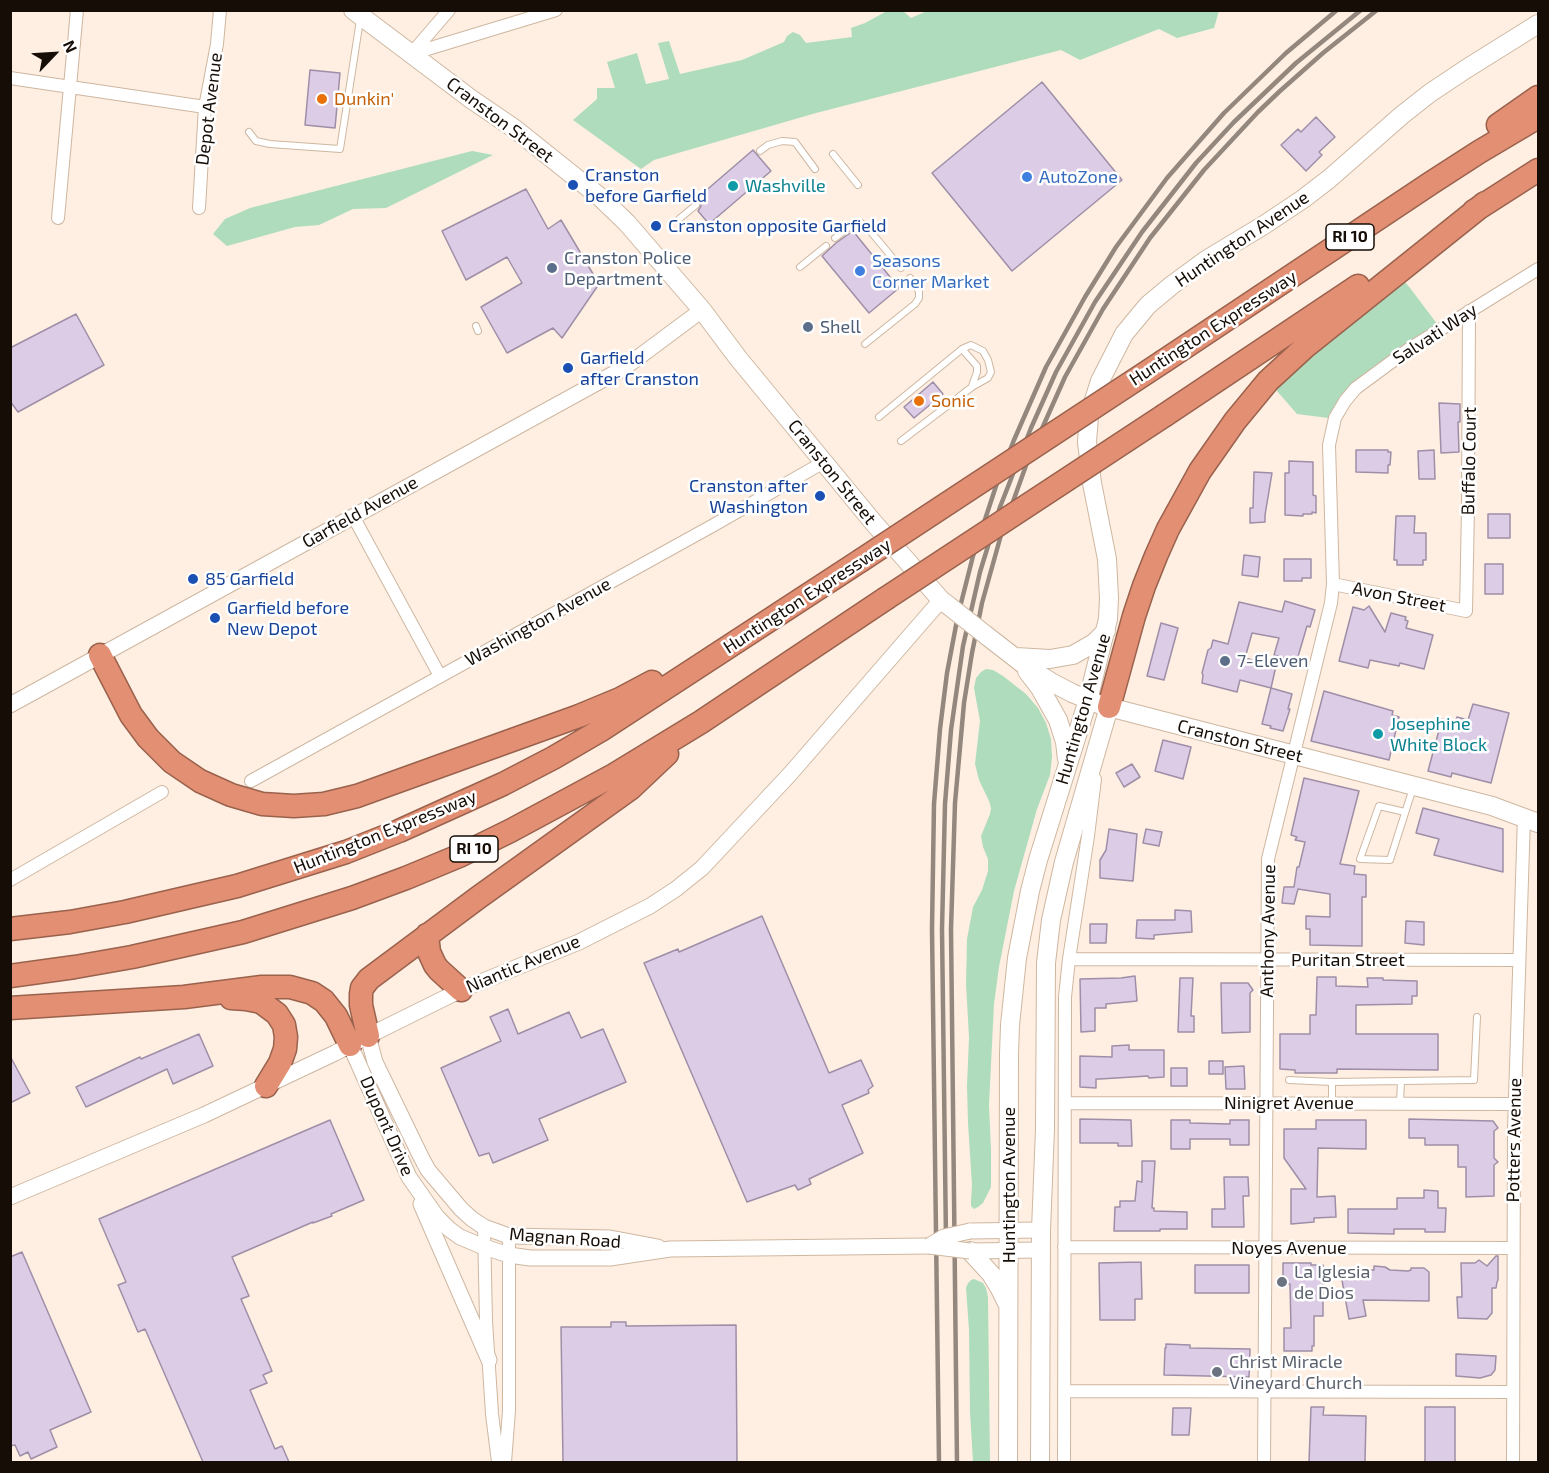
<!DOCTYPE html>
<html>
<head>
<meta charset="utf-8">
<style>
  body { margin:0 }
  #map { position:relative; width:1549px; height:1473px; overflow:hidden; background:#feefe2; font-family:"Exo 2",sans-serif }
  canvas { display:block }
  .frame { position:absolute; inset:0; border:12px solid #150d06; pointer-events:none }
  .north { position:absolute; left:24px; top:24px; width:60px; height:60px; -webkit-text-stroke:4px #fff; paint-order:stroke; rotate:65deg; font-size:16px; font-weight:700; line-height:24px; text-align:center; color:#150d06 }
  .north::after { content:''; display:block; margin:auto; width:21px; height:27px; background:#150d06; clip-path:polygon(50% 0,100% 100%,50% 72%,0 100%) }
</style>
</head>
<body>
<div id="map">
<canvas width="1549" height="1473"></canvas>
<div class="frame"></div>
<div class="north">N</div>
</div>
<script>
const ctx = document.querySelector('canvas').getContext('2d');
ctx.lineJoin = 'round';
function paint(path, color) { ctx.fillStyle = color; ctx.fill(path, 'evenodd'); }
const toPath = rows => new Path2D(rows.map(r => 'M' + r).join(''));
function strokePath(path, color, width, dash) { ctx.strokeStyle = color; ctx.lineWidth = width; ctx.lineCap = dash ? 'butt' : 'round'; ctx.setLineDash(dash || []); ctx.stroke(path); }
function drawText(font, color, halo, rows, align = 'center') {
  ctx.font = font + ' "Exo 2",sans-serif'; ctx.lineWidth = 5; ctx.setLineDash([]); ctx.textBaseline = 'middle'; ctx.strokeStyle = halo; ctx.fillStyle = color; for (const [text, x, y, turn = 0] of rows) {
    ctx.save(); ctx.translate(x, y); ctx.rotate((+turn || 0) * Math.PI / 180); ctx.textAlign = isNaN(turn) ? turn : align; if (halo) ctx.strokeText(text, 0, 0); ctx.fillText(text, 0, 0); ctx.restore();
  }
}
paint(toPath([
  [927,11,1219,11,1214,28,1177,38,1159,29,1080,60,1061,50,816,113,654,160,641,169,573,120,597,99,597,88,615,88,607,62,637,53,646,84,669,79,658,43,669,41,680,74,742,60,784,42,787,36,793,32,800,35,806,43,852,37,851,28,865,23,887,11,903,11,911,18],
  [472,151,493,155,386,208,353,209,319,225,295,227,227,246,213,234,225,219,250,208],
  [1393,268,1410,288,1441,329,1357,388,1336,419,1297,414,1269,382],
  [986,669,993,670,1003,676,1026,694,1038,708,1046,723,1051,739,1052,757,1050,775,1037,809,1014,891,999,967,994,1004,989,1105,991,1149,991,1187,983,1203,978,1207,974,1209,971,1206,971,1201,972,1185,968,1123,967,1086,969,1037,966,984,967,939,973,907,982,890,988,871,988,859,983,847,981,836,990,814,991,808,989,801,979,780,975,764,980,721,974,688,976,678,981,672],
  [974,1279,983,1283,986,1288,988,1297,990,1462,973,1462,970,1412,969,1330,966,1288,968,1283,971,1280]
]), '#aedcbd');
const building = toPath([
  [310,70,340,73,335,128,305,125,310,70],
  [1042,82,1122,180,1012,271,932,173,1042,82],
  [1316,117,1335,137,1319,152,1322,155,1306,171,1281,145,1298,129,1301,132,1316,117],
  [753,150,771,171,709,224,698,211,701,206,700,202,695,200,753,150],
  [526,189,548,229,561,220,599,284,562,338,553,328,507,353,481,307,522,283,507,257,466,280,442,231,526,189],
  [853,231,899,288,869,313,822,256,836,243,853,231],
  [76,314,104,365,18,412,10,401,10,348,76,314],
  [933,382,943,394,914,418,904,407,933,382],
  [1439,403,1460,404,1460,422,1458,422,1459,452,1441,453,1439,403],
  [1356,450,1388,450,1388,452,1391,452,1390,465,1388,465,1388,473,1356,472,1356,450],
  [1434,450,1435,479,1419,479,1418,451,1434,450],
  [1289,461,1313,462,1313,495,1316,496,1316,513,1312,512,1312,514,1303,514,1303,516,1285,515,1285,473,1289,473,1289,461],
  [1254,472,1272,473,1265,515,1265,522,1250,523,1250,508,1253,508,1254,472],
  [1488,514,1510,514,1510,538,1488,538,1488,514],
  [1396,516,1415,516,1414,533,1426,533,1426,560,1423,560,1423,565,1397,565,1397,560,1394,560,1396,516],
  [1244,555,1260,557,1258,577,1242,575,1244,555],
  [1284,559,1311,559,1311,578,1302,578,1302,581,1284,581,1284,559],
  [1485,564,1503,564,1503,594,1485,594,1485,564],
  [1285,601,1315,610,1310,627,1307,626,1297,660,1293,659,1292,660,1274,655,1279,638,1252,633,1245,658,1276,666,1271,688,1240,680,1237,692,1202,683,1203,675,1202,673,1208,650,1211,648,1213,640,1228,644,1239,602,1282,612,1285,601],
  [1369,606,1385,632,1391,613,1406,617,1405,620,1408,621,1406,628,1433,635,1424,669,1400,663,1399,666,1370,660,1368,668,1339,661,1353,607,1364,610,1369,606],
  [1161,623,1178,628,1164,680,1147,676,1161,623],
  [1271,688,1292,694,1288,709,1290,709,1283,731,1270,728,1271,726,1262,724,1271,688],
  [1324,691,1393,711,1392,715,1399,717,1389,760,1311,741,1324,691],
  [1473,704,1509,713,1491,783,1452,773,1451,777,1428,771,1442,719,1455,723,1457,717,1468,720,1473,704],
  [1163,740,1191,747,1183,779,1155,771,1163,740],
  [1132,764,1140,777,1124,787,1116,773,1132,764],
  [1304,778,1359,791,1340,864,1355,866,1354,874,1366,875,1366,897,1362,897,1362,946,1310,945,1310,929,1306,929,1306,916,1330,917,1330,894,1298,889,1294,904,1282,903,1284,887,1294,887,1297,867,1299,867,1305,842,1295,840,1297,837,1291,835,1304,778],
  [1423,808,1503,829,1503,872,1434,855,1439,839,1416,833,1423,808],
  [1109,829,1137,834,1133,881,1100,878,1100,860,1106,850,1109,829],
  [1146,829,1162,832,1159,846,1143,843,1146,829],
  [1175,910,1191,911,1192,932,1154,935,1154,939,1136,938,1137,920,1175,920,1175,910],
  [762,916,829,1073,861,1060,873,1086,868,1090,869,1093,842,1105,863,1153,809,1179,811,1184,798,1190,795,1185,747,1202,644,963,678,949,679,952,762,916],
  [1406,921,1424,922,1424,945,1405,943,1406,921],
  [1090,924,1107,924,1106,943,1090,943,1090,924],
  [1135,976,1137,1001,1106,1004,1106,1008,1095,1008,1095,1031,1081,1032,1080,979,1121,978,1135,976],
  [1317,977,1336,977,1336,986,1368,987,1367,978,1383,978,1383,980,1417,981,1417,996,1412,996,1412,1004,1356,1005,1356,1034,1438,1034,1438,1070,1337,1069,1337,1073,1295,1073,1295,1070,1280,1069,1280,1034,1310,1034,1310,1015,1316,1015,1317,977],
  [1180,978,1193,978,1191,1016,1194,1016,1194,1032,1178,1032,1180,978],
  [1221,983,1248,983,1253,990,1250,993,1250,1032,1222,1033,1221,983],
  [508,1009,518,1034,569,1012,581,1038,603,1029,626,1082,539,1119,548,1140,493,1163,489,1153,479,1156,441,1068,501,1041,490,1017,508,1009],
  [199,1034,213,1066,173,1084,167,1069,86,1107,76,1087,140,1057,141,1059,199,1034],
  [1129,1045,1129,1050,1164,1050,1164,1077,1149,1078,1148,1076,1100,1079,1096,1079,1096,1088,1080,1087,1080,1056,1112,1057,1112,1046,1129,1045],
  [10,1056,30,1093,10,1103,10,1056],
  [1209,1061,1223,1061,1223,1074,1209,1074,1209,1061],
  [1244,1066,1245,1089,1226,1089,1225,1067,1244,1066],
  [1171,1068,1187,1068,1187,1086,1171,1086,1171,1068],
  [1080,1119,1131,1120,1132,1146,1118,1146,1118,1143,1080,1143,1080,1119],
  [1409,1119,1493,1121,1498,1128,1494,1131,1494,1158,1498,1162,1494,1165,1494,1196,1466,1197,1466,1167,1458,1167,1458,1145,1425,1145,1425,1138,1409,1138,1409,1119],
  [330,1120,364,1200,331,1214,332,1216,313,1223,313,1222,232,1257,249,1296,241,1299,272,1371,263,1375,267,1383,250,1390,275,1449,282,1446,289,1462,203,1462,145,1329,138,1332,118,1285,126,1282,99,1219,330,1120],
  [1171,1120,1190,1120,1190,1123,1230,1124,1230,1120,1249,1120,1249,1145,1230,1145,1230,1139,1190,1139,1190,1149,1171,1149,1171,1120],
  [1316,1120,1366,1120,1366,1149,1318,1148,1317,1197,1335,1196,1336,1217,1314,1218,1314,1222,1291,1224,1291,1189,1306,1189,1284,1158,1284,1129,1316,1129,1316,1120],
  [1142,1161,1155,1161,1152,1208,1154,1208,1154,1211,1187,1212,1187,1229,1160,1229,1160,1231,1114,1231,1115,1207,1120,1207,1120,1201,1135,1201,1137,1181,1142,1182,1142,1161],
  [1224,1177,1248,1177,1249,1196,1243,1196,1244,1227,1212,1227,1212,1209,1225,1209,1224,1177],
  [1424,1190,1438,1191,1438,1208,1446,1208,1445,1232,1425,1232,1425,1229,1394,1229,1394,1234,1348,1233,1348,1209,1397,1209,1397,1198,1424,1198,1424,1190],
  [22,1252,91,1412,50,1430,57,1447,31,1459,28,1452,20,1456,15,1445,10,1446,10,1257,22,1252],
  [1496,1256,1498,1256,1498,1280,1497,1282,1496,1288,1492,1288,1492,1313,1487,1319,1458,1318,1457,1297,1462,1297,1461,1263,1475,1263,1479,1260,1487,1266,1496,1256],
  [1141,1262,1142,1299,1135,1299,1135,1320,1100,1320,1099,1263,1141,1262],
  [1283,1263,1311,1263,1311,1265,1323,1265,1323,1316,1314,1316,1314,1346,1312,1346,1312,1351,1284,1351,1284,1328,1291,1328,1290,1284,1283,1284,1283,1263],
  [1195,1265,1249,1265,1249,1293,1195,1293,1195,1265],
  [1374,1266,1385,1267,1390,1270,1408,1271,1411,1270,1411,1268,1424,1268,1429,1272,1429,1301,1363,1300,1366,1316,1349,1319,1340,1269,1374,1270,1374,1266],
  [611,1322,626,1322,626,1326,736,1325,737,1462,563,1462,561,1327,611,1327,611,1322],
  [1166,1344,1190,1345,1190,1348,1250,1349,1249,1377,1164,1375,1165,1348,1166,1348,1166,1344],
  [1456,1354,1496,1356,1495,1370,1491,1375,1480,1378,1456,1376,1456,1354],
  [1311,1407,1324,1407,1323,1415,1366,1416,1365,1462,1309,1462,1311,1407],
  [1425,1407,1455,1407,1455,1462,1425,1462,1425,1407],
  [1173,1408,1191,1408,1189,1435,1172,1435,1173,1408]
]);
paint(building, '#ddcce6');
strokePath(building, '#9e8ea7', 1.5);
const service = toPath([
  [249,132,256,141,270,144,340,149,360,20],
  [760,151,768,145,782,141,795,142,815,169],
  [833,154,858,185],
  [679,219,696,205],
  [835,238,853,224,861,223,866,226,901,268],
  [800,267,826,246],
  [476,326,478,331],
  [865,344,915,304,919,298,919,292,917,287,910,278],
  [962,349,977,366,977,372,972,386],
  [879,417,962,349,971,345,983,351,988,360,991,372,988,378,972,387,901,441],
  [1405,812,1379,806,1360,859,1390,860,1413,788],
  [1289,1080,1332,1082,1401,1081],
  [1400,1103,1401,1081,1474,1080,1477,1017],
  [1332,1104,1332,1082]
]);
const minor = toPath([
  [412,53,449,10],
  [411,54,556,10],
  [10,78,205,107],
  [199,208,205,107,217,44,220,10],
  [58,218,77,10],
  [353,516,440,676],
  [1333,584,1466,611,1468,508,1469,311],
  [251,781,712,526,824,462],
  [10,880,162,792],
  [1069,959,1519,960],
  [1065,1103,1514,1104],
  [484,1227,486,1321,492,1414,498,1462],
  [1064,1247,1513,1248],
  [1064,1391,1513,1392],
  [505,1462,509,1411,509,1236],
  [1064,1462,1065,997,1069,959,1088,836,1095,779],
  [1264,1462,1268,859,1331,603,1333,584,1329,445,1335,418,1345,401,1356,388,1409,349,1538,269],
  [1513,1462,1514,1129,1524,817]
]);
const tertiary = toPath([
  [10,705,624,368,702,310],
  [368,1036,375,1062,421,1157,428,1170,461,1209,472,1219,484,1227,509,1236,610,1238,658,1247],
  [350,1045,409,1177,437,1217,449,1229,460,1237,484,1247,509,1255,530,1258,610,1258,670,1249,929,1246],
  [10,1197,204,1115,335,1053,368,1036,461,990,579,942,650,906,676,889,702,868,790,774,941,600],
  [421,1204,489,1360],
  [970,1231,1041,1230],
  [970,1251,1041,1250]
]);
const secondary = toPath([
  [353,10,471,99,515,129,600,197,627,223,702,310,738,358,873,522,941,600,949,606],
  [987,636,1027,667,1051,682,1072,693,1101,705,1492,806,1538,823],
  [1016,657,1050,659,1073,655,1094,643,1106,631],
  [1027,671,1040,688,1058,720,1065,742,1067,759],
  [970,1251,991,1274,999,1287,1007,1303],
  [1008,1462,1009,1054,1010,1025,1017,958,1030,891,1038,860,1088,700,1108,619,1109,598,1107,559,1092,483,1087,442,1089,416,1100,381,1124,334,1148,305,1172,285,1206,260,1264,225,1303,199,1329,179,1402,115,1430,93,1466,69,1538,24],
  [1040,1462,1041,1230,1045,1129,1046,963,1051,920,1064,862,1109,707]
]);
const motorway = toPath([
  [1498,125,1538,97],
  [1474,211,1538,170],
  [1164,361,1431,183,1479,152,1538,117],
  [1165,415,1358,286],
  [100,655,131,715,148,738,172,762,200,781,231,795,262,804,294,806,324,804,357,796,579,716,620,699,652,682],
  [1109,707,1134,616,1144,586,1156,556,1168,529,1200,471,1235,421,1268,381,1305,347,1485,203],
  [10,929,70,922,125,912,237,886,346,852,399,831,503,784,553,758,601,730,860,561],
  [427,935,429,952,435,965,439,970,461,990],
  [10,976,75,967,132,957,243,932,352,898,406,878,459,856,510,831,614,775,701,722,885,599],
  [231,998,246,999,261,1002,277,1014,284,1025,286,1037,285,1049,280,1063,266,1086],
  [10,1008,184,997,262,987,290,987,312,993,324,1001,336,1016,350,1045],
  [368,1036,361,1005,361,994,362,988,369,979,479,897,631,788,667,754]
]);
strokePath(service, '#ceb7a1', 8);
strokePath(minor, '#ceb7a1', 14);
strokePath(tertiary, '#ceb7a1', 17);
strokePath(secondary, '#ceb7a1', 20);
strokePath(motorway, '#9a624d', 25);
strokePath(service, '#fff', 6);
strokePath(minor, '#fff', 12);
strokePath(tertiary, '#fff', 15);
strokePath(secondary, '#fff', 18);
strokePath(motorway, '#e28f73', 22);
strokePath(toPath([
  [946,1240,942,929,945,804,951,730,963,646,980,572,1000,507,1031,428,1056,372,1095,302,1142,232,1196,163,1234,122,1296,63,1361,10],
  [939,1462,932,929,934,804,940,729,947,673,958,615,973,556,998,480,1014,440,1046,367,1085,297,1116,247,1167,178,1224,113,1286,53,1337,10],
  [957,1462,951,929,955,803,964,703,972,653,982,603,1001,535,1028,460,1065,377,1103,309,1150,238,1204,170,1258,112,1280,91,1323,53,1377,10]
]), '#94887e', 4.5);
const tertiaryBridge = toPath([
  [929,1246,944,1237,970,1231],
  [929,1246,970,1251]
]);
const secondaryBridge = toPath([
  [949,606,987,636]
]);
const motorwayBridge = toPath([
  [860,561,1164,361],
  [885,599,1165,415]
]);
strokePath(tertiaryBridge, '#ceb7a1', 17, []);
strokePath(secondaryBridge, '#ceb7a1', 20, []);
strokePath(motorwayBridge, '#9a624d', 25, []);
strokePath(tertiaryBridge, '#fff', 15);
strokePath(secondaryBridge, '#fff', 18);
strokePath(motorwayBridge, '#e28f73', 22);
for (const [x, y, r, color] of [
  [322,99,6,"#e8710a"],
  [1027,177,6,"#3f7fe0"],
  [573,185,6,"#1a4fb4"],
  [733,186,6,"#0f9aa8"],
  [656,226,6,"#1a4fb4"],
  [552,268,6,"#5c6f8a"],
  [860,271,6,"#3f7fe0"],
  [808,327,6,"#5c6f8a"],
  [568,368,6,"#1a4fb4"],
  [919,401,6,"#e8710a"],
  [820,496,6,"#1a4fb4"],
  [193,579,6,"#1a4fb4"],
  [215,618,6,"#1a4fb4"],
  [1225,661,6,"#5c6f8a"],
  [1378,734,6,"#0f9aa8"],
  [1282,1282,6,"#6b7280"],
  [1217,1372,6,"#6b7280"]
]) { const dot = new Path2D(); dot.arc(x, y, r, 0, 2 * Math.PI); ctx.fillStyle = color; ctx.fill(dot); strokePath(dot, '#fff', 2); }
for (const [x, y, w] of [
  [1350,237,48],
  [474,849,48]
]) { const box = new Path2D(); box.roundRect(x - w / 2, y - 13, w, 26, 4.5); ctx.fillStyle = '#fff'; ctx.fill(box); strokePath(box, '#150d06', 1.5); }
drawText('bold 16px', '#150d06', null, [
  ["RI 10",1350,237],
  ["RI 10",474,849]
]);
drawText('18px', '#c56008', '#fff', [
  ["Dunkin'",334,99],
  ["Sonic",931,401]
], 'left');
drawText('18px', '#150d06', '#fff', [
  ["Depot Avenue",209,109,-83],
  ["Cranston Street",500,120,37],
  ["Huntington Avenue",1242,239,-34],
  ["Huntington Expressway",1213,328,-33],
  ["Salvati Way",1435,334,-33],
  ["Buffalo Court",1469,461,-89],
  ["Cranston Street",832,472,51],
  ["Garfield Avenue",360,512,-29],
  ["Huntington Expressway",807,596,-33],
  ["Avon Street",1399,597,11],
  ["Washington Avenue",538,622,-29],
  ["Huntington Avenue",1083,709,-74],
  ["Cranston Street",1240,741,14],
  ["Huntington Expressway",385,832,-22],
  ["Anthony Avenue",1268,931,-89],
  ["Puritan Street",1348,960],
  ["Niantic Avenue",523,964,-23],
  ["Ninigret Avenue",1289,1103],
  ["Dupont Drive",387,1126,66],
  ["Potters Avenue",1514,1140,-89],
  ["Huntington Avenue",1009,1185,-90],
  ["Magnan Road",565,1238,4],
  ["Noyes Avenue",1289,1248]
]);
drawText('18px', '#164399', '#fff', [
  ["Cranston",585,175],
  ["before Garfield",585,196],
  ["Cranston opposite Garfield",668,226],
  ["Garfield",580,358],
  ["after Cranston",580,379],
  ["Cranston after",808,486,"right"],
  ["Washington",808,507,"right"],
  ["85 Garfield",205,579],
  ["Garfield before",227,608],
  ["New Depot",227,629]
], 'left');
drawText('18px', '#366cbe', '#fff', [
  ["AutoZone",1039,177],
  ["Seasons",872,261],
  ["Corner Market",872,282]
], 'left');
drawText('18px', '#0d838f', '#fff', [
  ["Washville",745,186],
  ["Josephine",1390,724],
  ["White Block",1390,745]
], 'left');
drawText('18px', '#4e5e75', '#fff', [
  ["Cranston Police",564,258],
  ["Department",564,279],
  ["Shell",820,327],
  ["7-Eleven",1237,661]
], 'left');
drawText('18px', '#5b616d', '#fff', [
  ["La Iglesia",1294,1272],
  ["de Dios",1294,1293],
  ["Christ Miracle",1229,1362],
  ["Vineyard Church",1229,1383]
], 'left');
</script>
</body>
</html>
